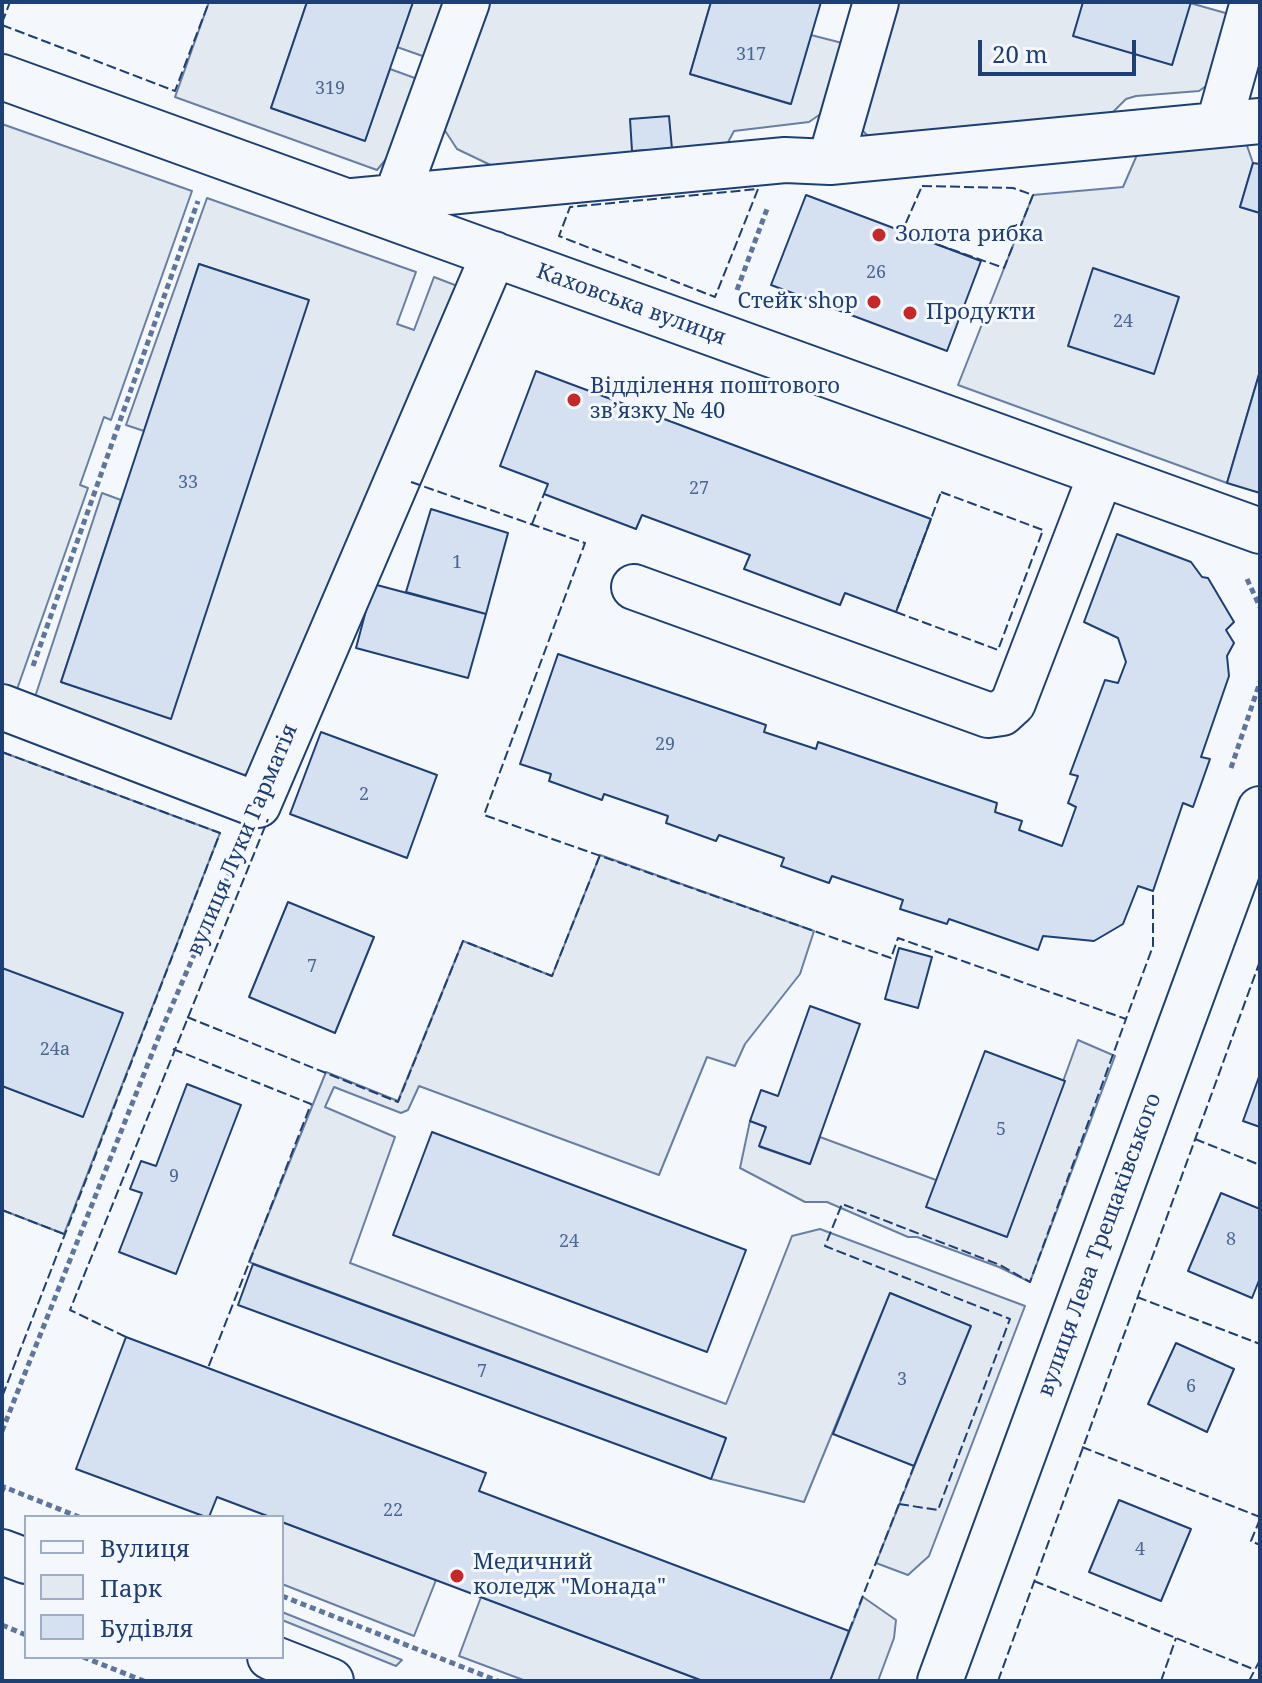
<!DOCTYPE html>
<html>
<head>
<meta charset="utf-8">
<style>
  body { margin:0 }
  #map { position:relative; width:1262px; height:1683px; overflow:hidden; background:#f4f7fb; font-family:"Noto Serif",serif }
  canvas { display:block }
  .frame { position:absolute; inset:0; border:4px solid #1d3f73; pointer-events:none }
  .legend { position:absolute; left:24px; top:1515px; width:260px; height:144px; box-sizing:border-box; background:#f4f7fb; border:2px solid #9eadc5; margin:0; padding:10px 14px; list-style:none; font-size:24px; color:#1d3f73 }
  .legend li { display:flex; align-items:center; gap:16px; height:40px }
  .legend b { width:40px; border:2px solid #9eadc5 }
  .scale { position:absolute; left:978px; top:40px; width:158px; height:36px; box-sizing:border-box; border:4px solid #1d3f73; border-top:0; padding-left:10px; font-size:24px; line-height:28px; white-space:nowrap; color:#1d3f73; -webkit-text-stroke:6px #f4f7fb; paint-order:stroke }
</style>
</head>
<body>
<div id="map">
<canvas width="1262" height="1683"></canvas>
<div class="frame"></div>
<ul class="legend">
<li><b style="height:10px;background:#f4f7fb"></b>Вулиця</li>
<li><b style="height:22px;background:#e3e9f0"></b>Парк</li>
<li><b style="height:22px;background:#d5e0f0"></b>Будівля</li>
</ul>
<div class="scale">20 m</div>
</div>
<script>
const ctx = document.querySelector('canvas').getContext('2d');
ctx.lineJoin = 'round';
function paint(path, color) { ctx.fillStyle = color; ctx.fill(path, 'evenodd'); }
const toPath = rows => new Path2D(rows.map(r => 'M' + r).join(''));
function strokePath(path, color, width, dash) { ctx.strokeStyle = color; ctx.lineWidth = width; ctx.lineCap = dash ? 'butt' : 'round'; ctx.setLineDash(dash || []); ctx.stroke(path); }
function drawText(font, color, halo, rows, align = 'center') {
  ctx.font = font + ' "Noto Serif",serif'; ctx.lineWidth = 6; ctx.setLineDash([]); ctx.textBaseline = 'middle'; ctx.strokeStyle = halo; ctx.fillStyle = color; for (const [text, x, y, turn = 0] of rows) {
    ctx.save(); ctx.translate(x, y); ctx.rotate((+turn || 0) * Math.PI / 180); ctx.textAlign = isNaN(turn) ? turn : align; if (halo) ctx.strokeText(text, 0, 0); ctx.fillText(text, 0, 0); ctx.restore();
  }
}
const green = toPath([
  [209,2,307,2,271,108,365,140,390,69,423,81,392,152,377,170,175,97,209,2],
  [413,2,452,2,431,59,397,47,413,2],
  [481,2,711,2,690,74,790,104,811,35,850,45,822,113,809,122,734,131,725,148,501,170,457,149,440,123,481,2],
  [887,2,1083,2,1172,65,1190,3,1236,16,1212,82,1199,91,1136,96,1126,99,1107,118,868,136,859,127,887,2],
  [2,124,192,191,111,420,104,417,80,485,88,488,15,695,7,692,2,682,2,124],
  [1245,140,1253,163,1240,207,1260,213,1260,371,1227,483,958,385,1033,195,1123,187,1140,148,1245,140],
  [207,198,416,272,397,324,414,330,434,277,460,287,267,759,237,780,34,700,102,493,121,500,61,682,170,718,308,300,199,264,144,431,126,425,207,198],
  [2,752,220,833,64,1234,2,1210,2,752],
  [600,855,814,931,800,974,745,1044,735,1066,707,1057,659,1175,419,1086,408,1110,401,1113,334,1087,325,1107,395,1137,350,1263,726,1404,792,1236,820,1229,1025,1306,929,1556,908,1575,876,1563,970,1326,890,1293,804,1502,711,1479,726,1438,249,1262,326,1072,398,1101,463,941,552,976,600,855],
  [1078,1040,1115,1056,1030,1282,999,1267,917,1237,908,1237,827,1202,805,1202,740,1168,750,1121,766,1127,760,1147,810,1164,820,1137,936,1180,1007,1236,1078,1040],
  [282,1522,436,1580,414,1636,282,1584,282,1522],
  [481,1597,703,1681,526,1681,459,1656,481,1597],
  [863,1597,896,1620,894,1638,878,1681,830,1681,863,1597],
  [282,1612,402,1660,396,1666,282,1620,282,1612]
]);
paint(green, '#e3e9f0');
strokePath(green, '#687fa3', 2);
const building = toPath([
  [307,2,413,2,365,141,271,108,307,2],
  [711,2,821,2,791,104,690,74,711,2],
  [1083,2,1191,2,1172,65,1073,36,1083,2],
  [669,116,672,149,632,151,630,119,669,116],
  [1253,163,1260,164,1260,213,1240,207,1253,163],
  [806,195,981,261,947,351,771,285,806,195],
  [199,264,309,300,171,719,61,682,199,264],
  [1093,268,1179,297,1154,374,1068,346,1093,268],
  [536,371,931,519,896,612,845,593,840,605,744,569,750,555,642,515,636,529,544,494,548,484,500,466,536,371],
  [1260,371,1260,493,1227,483,1260,371],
  [431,509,508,533,486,614,406,592,431,509],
  [1117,534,1191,562,1202,577,1208,578,1234,622,1226,630,1234,643,1227,656,1229,676,1201,757,1210,759,1193,807,1183,803,1153,891,1138,886,1123,924,1094,941,1043,936,1038,950,949,919,947,924,900,909,903,900,832,876,829,883,781,866,784,858,719,835,716,841,666,823,668,816,604,794,602,800,549,781,551,774,520,764,558,654,766,725,764,732,816,749,818,742,997,803,995,812,1022,821,1019,830,1062,846,1076,807,1068,803,1078,776,1070,774,1105,680,1118,683,1126,662,1118,638,1084,622,1117,534],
  [373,584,486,614,468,678,356,648,373,584],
  [321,732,437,775,407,858,290,814,321,732],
  [288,902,374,937,335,1033,249,997,288,902],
  [899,948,932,957,918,1008,885,999,899,948],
  [2,968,123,1013,83,1117,2,1086,2,968],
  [810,1006,860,1024,810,1164,759,1146,766,1127,750,1121,761,1090,778,1096,810,1006],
  [985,1051,1065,1081,1007,1237,926,1207,985,1051],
  [1260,1074,1260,1127,1243,1121,1260,1074],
  [187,1084,241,1105,176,1274,119,1252,142,1193,130,1189,141,1161,156,1166,187,1084],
  [432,1132,746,1250,707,1352,393,1235,432,1132],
  [1221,1193,1260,1209,1260,1278,1252,1298,1188,1271,1221,1193],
  [253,1264,726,1438,711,1479,238,1305,253,1264],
  [890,1293,971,1326,914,1466,833,1434,890,1293],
  [126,1337,486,1473,479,1491,849,1631,830,1681,703,1681,282,1522,282,1517,270,1517,217,1497,209,1517,206,1517,76,1469,126,1337],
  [1176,1343,1234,1369,1207,1432,1148,1404,1176,1343],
  [1119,1500,1191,1529,1161,1601,1089,1572,1119,1500]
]);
paint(building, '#d5e0f0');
strokePath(building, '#1d3f73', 2);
const minor = toPath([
  [2,77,1260,531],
  [1219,123,1253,2],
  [830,162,876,2],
  [397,195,467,2],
  [353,201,785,160,830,162,1260,121],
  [634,587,988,715,1002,713,1013,703,1101,474],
  [2,707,258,805,494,254],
  [2,1552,26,1561],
  [270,1657,331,1681],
  [940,1681,1260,809]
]);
strokePath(minor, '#1d3f73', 48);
strokePath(toPath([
  [737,290,767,209],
  [1247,579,1260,607],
  [33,666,198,201],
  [1231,768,1260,682],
  [2,1431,161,1031,239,851],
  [2,1491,4,1487,79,1517],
  [282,1596,498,1681],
  [2,1625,26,1635],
  [83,1657,144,1681]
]), '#5e769c', 5, [6, 4]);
strokePath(minor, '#f4f7fb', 44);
strokePath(toPath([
  [2,23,10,2],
  [2,25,175,91,209,2],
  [922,186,1013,188,1033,195,1004,268,902,232,922,186],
  [758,189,715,297,559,236,570,207,758,189],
  [411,482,585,543,484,815,891,958,898,938,1126,1019,1153,946,1153,891],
  [941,492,1043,530,998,650,896,612,941,492],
  [532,524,544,494],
  [2,752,220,833,2,1397],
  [187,1017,398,1102,463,941,552,976,600,855],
  [173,1049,311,1104,208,1368],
  [1195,1139,1260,1165],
  [2,1210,64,1234],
  [1137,1297,1260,1344],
  [126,1337,70,1310,268,819],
  [1082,1447,1260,1517],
  [899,1504,938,1510,1010,1319,825,1246,842,1204,1000,1265,1030,1282,1126,1019],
  [1260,1519,1251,1541,1260,1545],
  [1034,1581,1253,1669],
  [849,1631,914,1466],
  [998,1681,1260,961],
  [1161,1681,1176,1638],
  [1249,1681,1260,1660]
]), '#1d3f73', 2, [10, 4]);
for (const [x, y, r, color] of [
  [879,235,8,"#c62828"],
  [874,302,8,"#c62828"],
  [910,313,8,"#c62828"],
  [574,400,8,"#c62828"],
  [457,1576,8,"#c62828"]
]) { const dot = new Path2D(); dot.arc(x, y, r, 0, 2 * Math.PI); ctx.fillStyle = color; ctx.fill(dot); strokePath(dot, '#f4f7fb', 3); }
drawText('18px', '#4b6792', null, [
  ["317",751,55],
  ["319",330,89],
  ["26",876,273],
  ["24",1123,322],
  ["33",188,483],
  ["27",699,489],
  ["1",457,563],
  ["29",665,745],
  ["2",364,795],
  ["7",312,967],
  ["24а",55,1050],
  ["5",1001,1130],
  ["9",174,1177],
  ["8",1231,1240],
  ["24",569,1242],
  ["7",482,1372],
  ["3",902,1380],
  ["6",1191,1387],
  ["22",393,1511],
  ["4",1140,1550]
]);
drawText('22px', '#1d3f73', '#f4f7fb', [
  ["Золота рибка",895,235],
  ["Стейк shop",858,302,"right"],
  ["Продукти",926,313],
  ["Відділення поштового",590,387],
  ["зв’язку № 40",590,412],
  ["Медичний",473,1563],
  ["коледж \"Монада\"",473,1588]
], 'left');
drawText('22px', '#1d3f73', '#f4f7fb', [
  ["Каховська вулиця",631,305,20],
  ["вулиця Луки Гарматія",243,840,-67],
  ["вулиця Лева Трещаківського",1100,1245,-70]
]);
</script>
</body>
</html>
